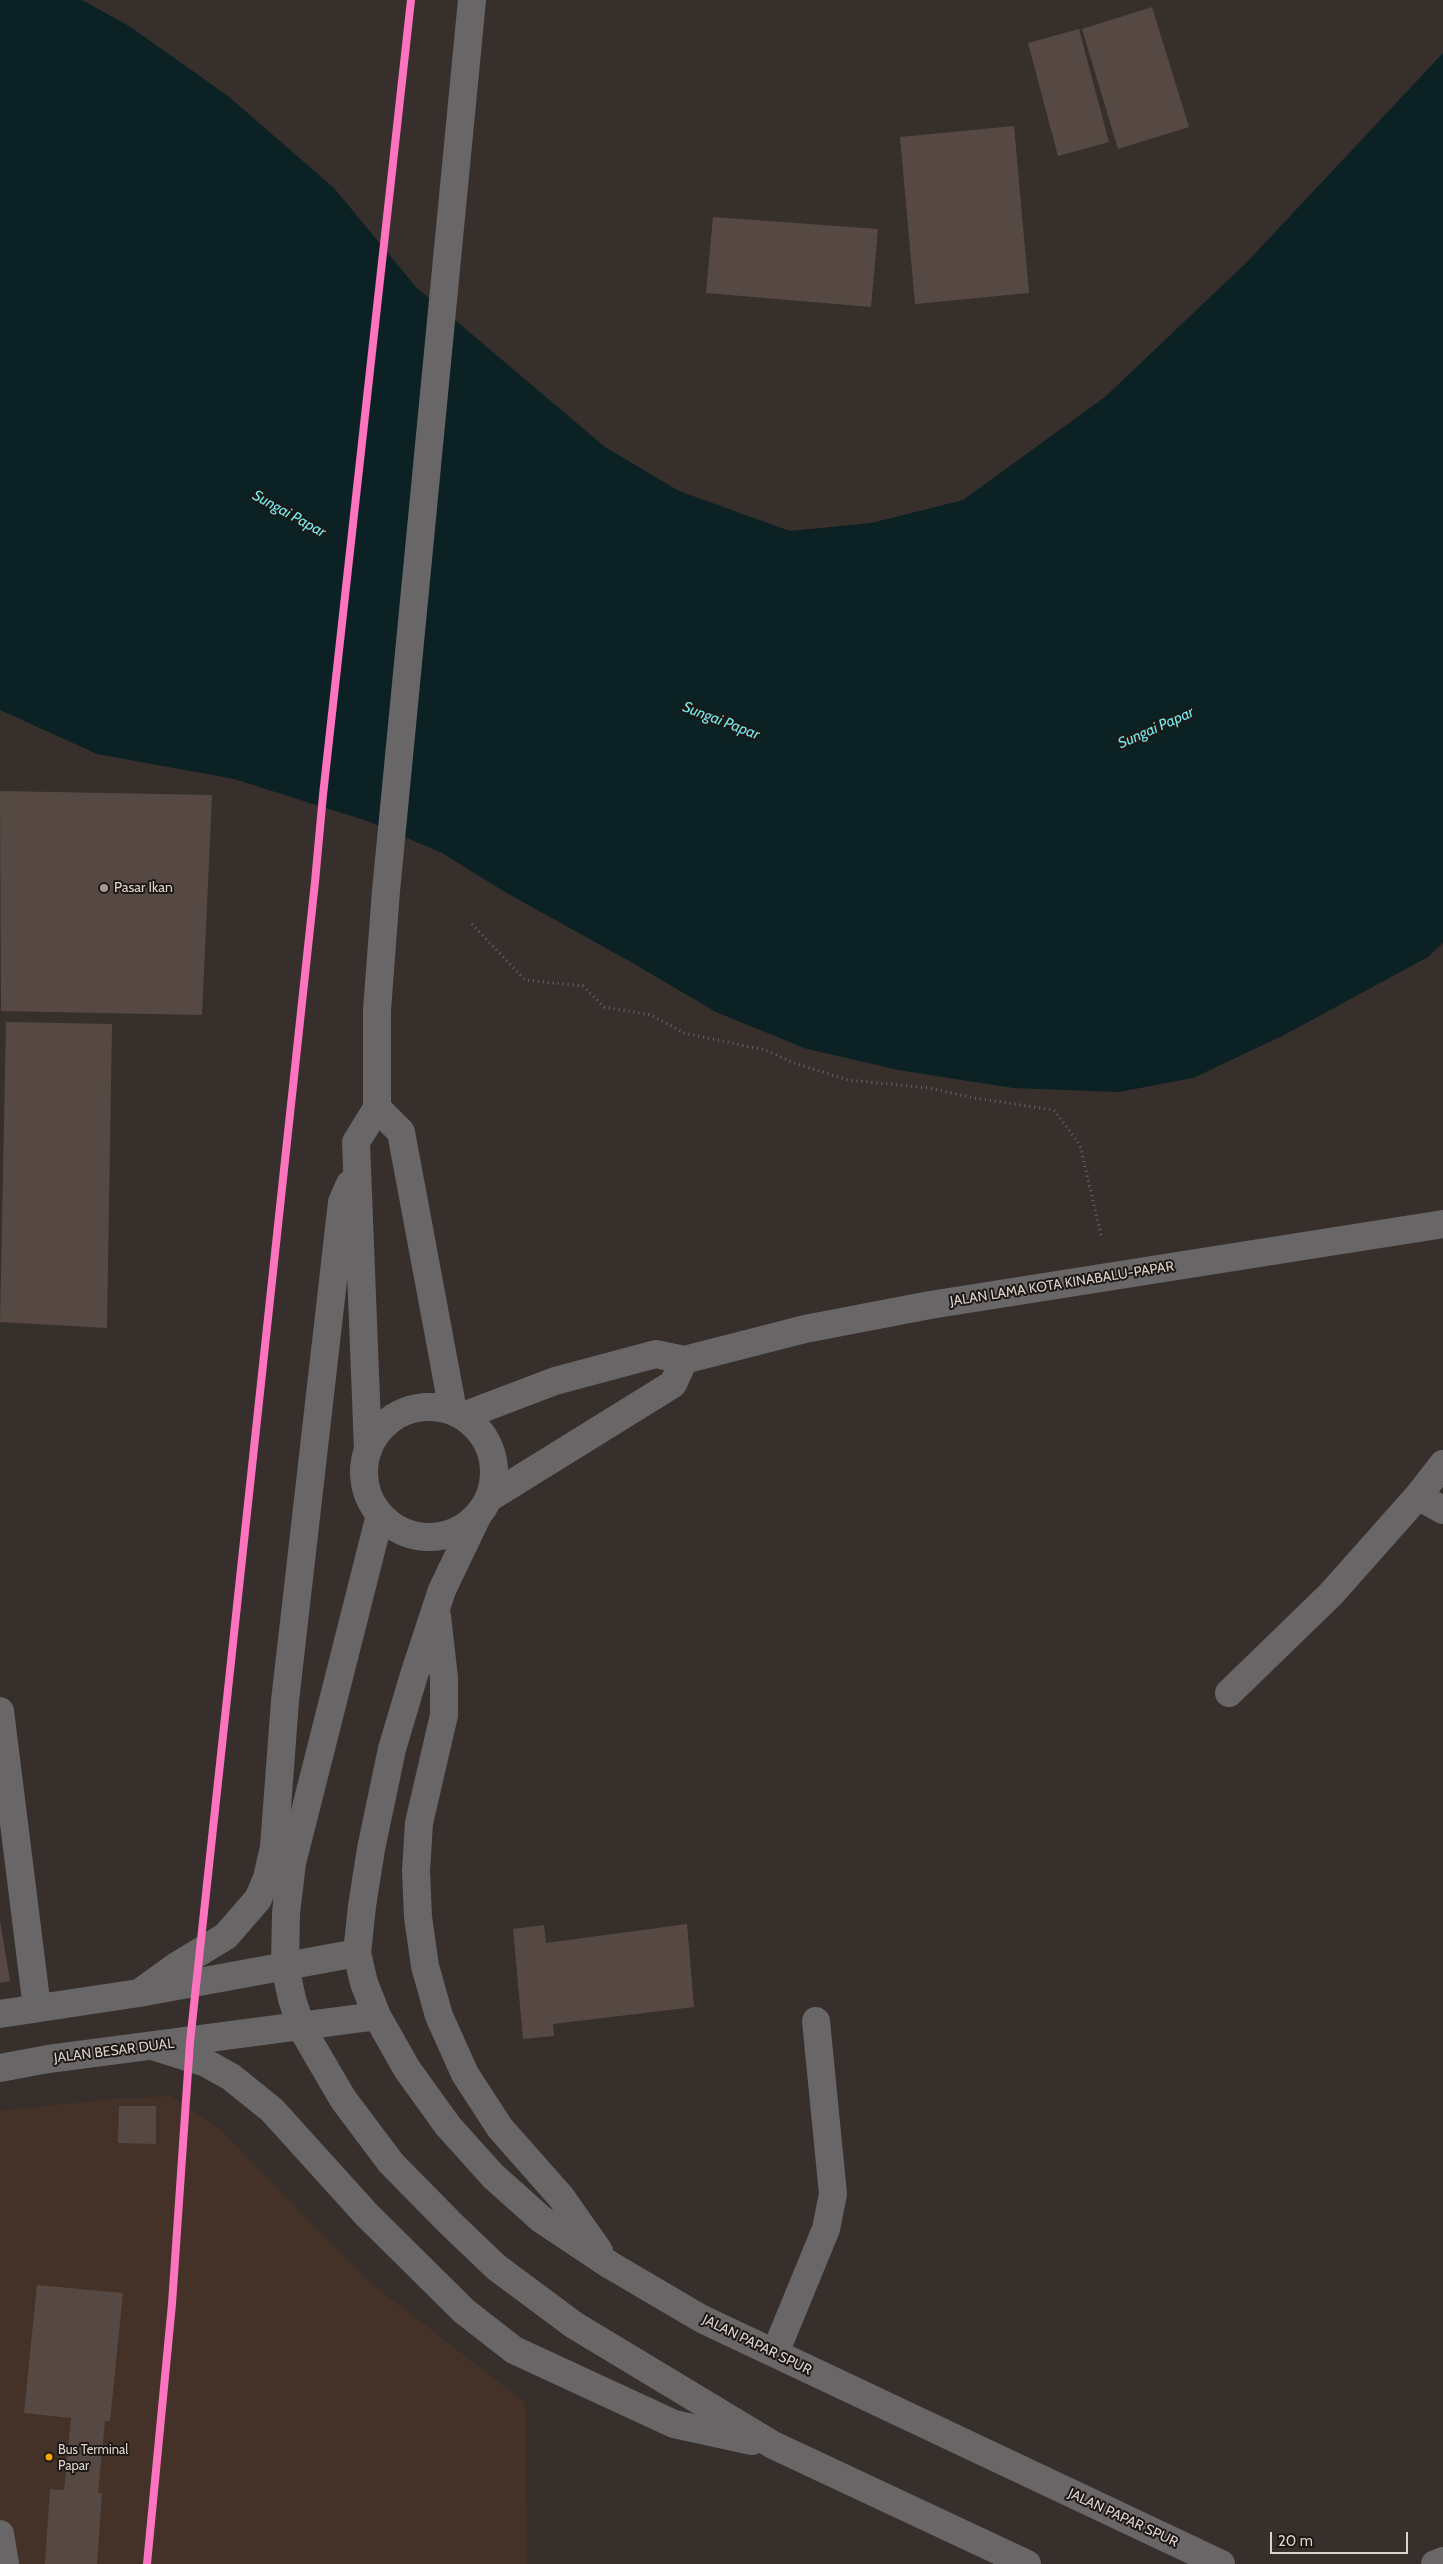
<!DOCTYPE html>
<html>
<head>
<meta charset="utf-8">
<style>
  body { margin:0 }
  #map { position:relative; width:1443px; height:2564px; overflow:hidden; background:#372f2c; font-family:Cabin,sans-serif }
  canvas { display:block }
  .scale { position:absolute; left:1270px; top:2532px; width:138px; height:22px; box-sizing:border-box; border:2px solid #dbd1cd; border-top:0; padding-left:6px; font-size:15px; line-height:18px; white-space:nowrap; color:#dbd1cd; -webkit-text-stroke:4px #1e1815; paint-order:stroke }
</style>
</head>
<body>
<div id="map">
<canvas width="1443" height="2564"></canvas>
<div class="scale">20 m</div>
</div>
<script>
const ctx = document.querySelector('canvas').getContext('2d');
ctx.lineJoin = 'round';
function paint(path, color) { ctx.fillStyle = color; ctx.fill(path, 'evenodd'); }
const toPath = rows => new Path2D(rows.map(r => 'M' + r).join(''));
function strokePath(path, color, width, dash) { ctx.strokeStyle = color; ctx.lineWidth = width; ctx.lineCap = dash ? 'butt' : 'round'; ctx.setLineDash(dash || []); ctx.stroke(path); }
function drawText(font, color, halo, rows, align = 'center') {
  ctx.font = font + ' Cabin,sans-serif'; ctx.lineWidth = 4; ctx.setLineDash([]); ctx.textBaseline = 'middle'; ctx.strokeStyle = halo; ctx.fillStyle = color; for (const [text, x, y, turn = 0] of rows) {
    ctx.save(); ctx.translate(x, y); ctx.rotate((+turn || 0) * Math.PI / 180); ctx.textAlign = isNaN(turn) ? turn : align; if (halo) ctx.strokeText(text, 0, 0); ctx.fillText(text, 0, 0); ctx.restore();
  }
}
paint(toPath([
  [171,2096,217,2127,373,2285,525,2402,526,2564,0,2564,0,2111,112,2099]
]), '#443229');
paint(toPath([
  [0,0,82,0,129,26,228,96,334,188,416,287,605,447,679,491,790,531,871,523,963,500,1105,397,1247,262,1443,53,1443,943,1428,957,1284,1035,1193,1078,1119,1092,1013,1088,898,1070,804,1048,716,1012,631,962,505,892,442,853,367,821,234,779,97,754,0,710]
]), '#0c2123');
paint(toPath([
  [1152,7,1189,127,1118,149,1082,29],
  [1079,29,1109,142,1058,156,1028,43],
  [1014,126,1029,293,915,304,900,137],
  [713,217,878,229,871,307,706,293],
  [0,791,212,795,202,1015,1,1011],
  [6,1022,112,1024,107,1328,0,1322],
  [0,1921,10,1981,0,1983],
  [687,1924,694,2007,553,2024,554,2036,523,2039,513,1929,544,1925,546,1943],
  [119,2106,156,2106,156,2144,118,2143],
  [37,2285,123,2293,110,2421,105,2421,98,2493,102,2493,97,2564,45,2564,50,2489,64,2490,71,2418,24,2413]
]), '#564943');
strokePath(toPath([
  [472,924,525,980,583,986,604,1007,651,1015,684,1033,765,1050,794,1063,848,1080,929,1088,974,1098,1054,1110,1080,1145,1102,1239]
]), '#696665', 3, [1, 4]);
strokePath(toPath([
  [1418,1496,1443,1510],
  [1229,1693,1331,1594,1418,1496,1443,1464],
  [0,1711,37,2008],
  [775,2353,826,2229,833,2194,816,2021],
  [0,2534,5,2564],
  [1435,2564,1443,2561]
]), '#686667', 28);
strokePath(toPath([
  [377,1108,401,1132,453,1411],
  '364 1472a65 65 0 1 1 130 0a65 65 0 1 1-130 0Z',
  [463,1416,555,1381,656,1354,684,1360,805,1329,930,1305,1443,1224],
  [368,1450,356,1142,377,1108,377,1010,386,891,472,0],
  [489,1498,673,1384,684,1360],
  [380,1515,292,1863,286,1913,285,1966,292,1999,301,2027,343,2099,391,2163,450,2223,496,2267,574,2325,773,2445,1027,2564],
  [478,1515,442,1590,414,1675,392,1749,371,1849,362,1906,357,1953,364,1983,377,2016,407,2069,448,2126,493,2176,541,2219,610,2265,702,2319,1221,2564],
  [437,1616,444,1678,444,1715,419,1823,416,1871,418,1917,425,1966,439,2016,465,2074,500,2128,561,2197,599,2251],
  [139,1993,175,1967,226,1936,258,1899,267,1878,274,1847,285,1701,342,1202,350,1184],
  [0,2014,139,1993,357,1953],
  [152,2046,206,2063,231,2077,272,2110,367,2215,464,2311,514,2350,674,2424,752,2441],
  [0,2068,48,2059,377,2016]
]), '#696667', 28);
strokePath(toPath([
  [147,2564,172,2304,190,2042,315,882,323,795,411,0]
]), '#fc73be', 8);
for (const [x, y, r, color] of [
  [104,888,5,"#a29895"],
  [49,2457,4.5,"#f7a600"]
]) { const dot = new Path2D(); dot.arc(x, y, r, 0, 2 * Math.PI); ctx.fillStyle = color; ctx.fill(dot); strokePath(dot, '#1e1815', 2); }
drawText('13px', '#dbd1cd', '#1e1815', [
  ["Bus Terminal",58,2450],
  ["Papar",58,2466]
], 'left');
drawText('14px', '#dbd1cd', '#1e1815', [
  ["Pasar Ikan",114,888]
], 'left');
drawText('14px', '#dbd1cd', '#1e1815', [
  ["JALAN LAMA KOTA KINABALU-PAPAR",1062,1284,-9],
  ["JALAN BESAR DUAL",114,2051,-7],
  ["JALAN PAPAR SPUR",757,2345,26],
  ["JALAN PAPAR SPUR",1123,2518,25]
]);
drawText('italic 15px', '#73e8ef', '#1e1815', [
  ["Sungai Papar",289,514,29],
  ["Sungai Papar",721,721,21],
  ["Sungai Papar",1156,728,-24]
]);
</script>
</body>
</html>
